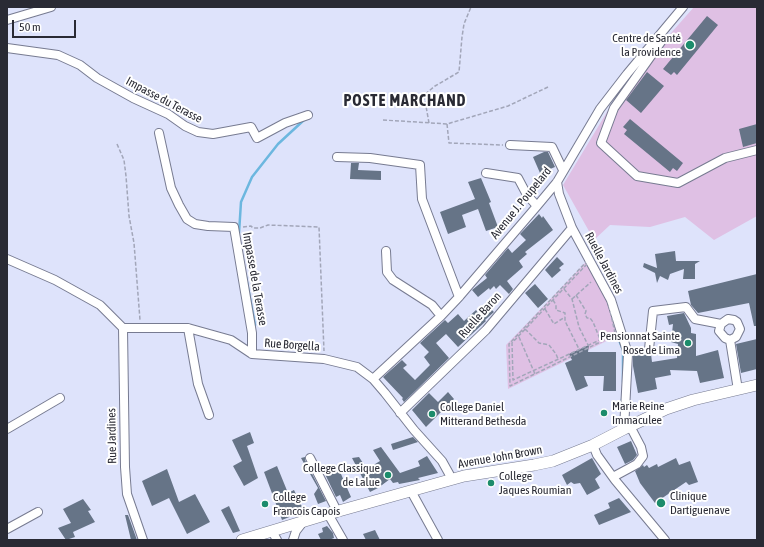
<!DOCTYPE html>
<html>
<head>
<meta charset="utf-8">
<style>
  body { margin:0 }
  #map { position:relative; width:764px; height:547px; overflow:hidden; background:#dee3fb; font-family:"Asap Condensed",sans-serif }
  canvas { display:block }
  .frame { position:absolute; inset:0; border:8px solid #292a34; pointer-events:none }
  .scale { position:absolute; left:12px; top:20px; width:64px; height:18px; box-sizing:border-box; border:2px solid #292a34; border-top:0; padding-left:5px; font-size:12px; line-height:14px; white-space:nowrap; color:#292a34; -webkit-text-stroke:3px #fff; paint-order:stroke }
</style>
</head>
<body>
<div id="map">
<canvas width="764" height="547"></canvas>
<div class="frame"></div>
<div class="scale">50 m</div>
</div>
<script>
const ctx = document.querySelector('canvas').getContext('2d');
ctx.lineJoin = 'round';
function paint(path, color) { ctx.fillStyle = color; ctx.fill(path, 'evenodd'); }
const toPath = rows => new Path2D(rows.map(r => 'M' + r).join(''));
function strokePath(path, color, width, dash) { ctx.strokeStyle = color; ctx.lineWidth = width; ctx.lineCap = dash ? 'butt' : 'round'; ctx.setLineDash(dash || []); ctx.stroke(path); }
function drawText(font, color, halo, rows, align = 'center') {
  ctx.font = font + ' "Asap Condensed",sans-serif'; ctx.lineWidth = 4; ctx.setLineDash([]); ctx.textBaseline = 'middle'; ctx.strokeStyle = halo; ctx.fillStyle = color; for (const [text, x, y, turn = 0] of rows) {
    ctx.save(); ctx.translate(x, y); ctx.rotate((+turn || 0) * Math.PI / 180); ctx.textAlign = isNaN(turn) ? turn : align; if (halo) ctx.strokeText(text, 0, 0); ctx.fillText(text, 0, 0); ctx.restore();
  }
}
paint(toPath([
  [694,7,757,7,757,216,714,240,685,217,650,227,610,225,594,240,563,185,619,92],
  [588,260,610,301,619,335,508,389,506,345]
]), '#dfc0e4');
strokePath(toPath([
  [239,233,241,202,252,177,278,144,304,120],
  [246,277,255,325],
  [620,336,619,340,623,350,623,382],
  [621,411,622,399]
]), '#6cb7df', 2.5);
paint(toPath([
  [707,16,718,25,677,75,674,72,671,75,663,69],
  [647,72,664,86,641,113,626,100],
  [630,119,683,163,677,171,673,168,670,172,624,134,627,130,623,127],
  [757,124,757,143,743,147,739,129],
  [544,152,548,152,555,167,540,173,533,157],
  [351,163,359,163,358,170,381,171,381,180,350,179],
  [481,178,491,202,489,203,498,227,486,231,478,209,462,215,466,227,448,234,440,212,475,199,468,182],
  [539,214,542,218,543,216,553,230,525,252,527,254,519,261,523,267,507,281,513,289,509,294,500,285,496,289,494,286,490,290,489,288,478,297,472,290,487,278,485,275,508,248,512,253,526,240,520,234],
  [675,251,676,261,700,261,695,264,695,279,683,279,684,269,670,274,668,280,660,276,657,283,655,273,643,267,644,263,657,268,655,254],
  [557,257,564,264,559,268,561,270,552,278,545,270],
  [757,274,757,326,754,326,749,303,698,313,691,305,688,291],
  [535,284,548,299,538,308,525,293],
  [489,307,494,312,485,320,486,321,458,347,446,334,436,343,449,358,404,402,402,399,403,398,383,377,402,360,407,365,403,368,415,380,430,365,424,357,429,352,420,343,445,320,448,323,458,314,464,321,476,310,479,314,484,309,486,310],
  [684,313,691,328,691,333,696,334,696,356,718,350,724,378,700,383,697,371,670,370,671,375,655,378,657,389,638,393,633,366,633,354,644,352,648,354,651,354,652,362,677,358,678,344,671,342,673,324,669,325,667,316],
  [757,339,757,369,741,373,736,344],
  [589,345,588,352,616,352,616,391,603,391,604,376,584,376,588,386,576,391,565,363,572,360,569,354],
  [448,392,454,399,426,427,412,410,429,393,438,402],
  [250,432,254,443,247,446,258,478,244,486,233,466,242,461,232,440],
  [413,437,418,442,393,450,391,444],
  [631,441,637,455,633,460,625,464,617,447],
  [381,447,400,473,420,466,418,461,427,456,438,473,418,478,420,480,399,484,398,482,393,483,390,479,378,488,370,492,352,458,359,457,367,469,380,461,373,450],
  [305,457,305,460,326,501,318,504,314,494,318,488,301,458],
  [592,458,601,474,595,479,600,488,587,495,580,483,574,484,571,482,567,485,562,475],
  [676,458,679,465,690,461,698,482,689,485,686,482,655,503,640,483,635,471,643,465,644,467,647,465,649,468,657,464,658,467],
  [277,466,288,493,294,490,304,511,282,520,264,472],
  [338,467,351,497,343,502,340,495,336,497,325,474],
  [167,469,179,502,195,494,210,522,187,534,169,498,152,506,142,481],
  [619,498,631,512,599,525,594,515,610,508,608,503],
  [83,499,91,510,88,511,95,522,73,532,75,537,66,540,58,528,71,523,63,509],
  [229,506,240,531,233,533,221,510],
  [125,515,128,515,137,540,131,540],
  [327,526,333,533,334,538,329,540,321,540,318,534,323,532,322,528],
  [375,530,380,540,366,540,363,534]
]), '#667487');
const minor = toPath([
  [7,20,51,7],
  [663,39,614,108,601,143,637,176,678,183,725,158,757,150],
  [7,48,58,55,80,65,97,78,133,98,168,114,185,126,198,132,213,134,251,127,257,138,285,123,308,115],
  [159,133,171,188,179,205,187,219,195,224,208,226,234,227,252,333,252,354],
  [510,145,552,147,563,170],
  [337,157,370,158,420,165,422,199,459,297],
  [486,173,518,178,527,195,537,206],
  [557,182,559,194,572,228,611,300,628,354,624,429],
  [386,251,387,272,393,280,432,305,441,316],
  [7,259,55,280,100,305,123,328,188,328,231,340,252,354,324,359,357,367,373,379,385,393,414,430,442,461,452,479],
  [123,328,125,467,127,494,143,540],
  [188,328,198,384,209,415],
  [730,340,738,390],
  [649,349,653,311,686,307,695,319,721,324,728,319,734,320,737,322,740,329,736,337,730,340,725,338,719,331,721,324],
  [373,379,441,316,459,297,537,206,557,182,600,109,627,74,683,7],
  [400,413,486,330,572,228],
  [7,429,60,398],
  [593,445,597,455,615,480,665,540],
  [310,458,337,511],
  [613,477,637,464,643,456,641,447,630,426],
  [411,491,438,540],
  [328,514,343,540],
  [7,529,38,512],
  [272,531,277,540],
  [293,540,296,531,303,522]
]);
const major = toPath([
  [242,540,328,514,464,476,534,465,553,461,593,445,624,429,666,409,693,400,757,385]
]);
strokePath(minor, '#777b91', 10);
strokePath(major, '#777b91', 12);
strokePath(toPath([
  [383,120,447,124,508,106,548,87],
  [429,123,424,95,435,86,459,72,462,37,464,24,471,7],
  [447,124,449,143,503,145],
  [117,144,124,160,126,176,129,216,134,243,140,320],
  [243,227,251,226,253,228,260,228,268,225,319,227,324,351],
  [588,260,609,301,619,333,510,386,509,344,588,260],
  [588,263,608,301,615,333,513,380,512,343,588,263],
  [564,289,572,299,579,327,588,345],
  [576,295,586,311,585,314,587,318,590,318,593,322,600,339],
  [572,299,591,282],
  [553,300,556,305,556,310,565,313,565,321,579,349],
  [545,309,554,324,565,317],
  [525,329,539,343,549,345,556,354,558,359],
  [519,337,535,374]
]), '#a2a6b9', 1.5, [4, 2]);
strokePath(minor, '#fff', 8);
strokePath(major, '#fff', 11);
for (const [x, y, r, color] of [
  [690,45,5,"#1c8c6b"],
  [688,343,4,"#1c8c6b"],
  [604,413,4,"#1c8c6b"],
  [432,414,4,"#1c8c6b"],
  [388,475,4,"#1c8c6b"],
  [491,483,4,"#1c8c6b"],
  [661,503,5,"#1c8c6b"],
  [265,504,4,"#1c8c6b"]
]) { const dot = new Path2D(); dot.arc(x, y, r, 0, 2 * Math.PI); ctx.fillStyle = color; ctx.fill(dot); strokePath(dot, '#fff', 1.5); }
drawText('12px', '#292a34', '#fff', [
  ["Centre de Santé",681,38,"right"],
  ["la Providence",681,52,"right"],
  ["Pensionnat Sainte",680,336,"right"],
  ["Rose de Lima",680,350,"right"],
  ["Marie Reine",612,406],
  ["Immaculee",612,420],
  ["College Daniel",440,407],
  ["Mitterand Bethesda",440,421],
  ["College Classique",380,468,"right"],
  ["de Lalue",380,482,"right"],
  ["College",499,476],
  ["Jaques Roumian",499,490],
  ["Clinique",670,496],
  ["Dartiguenave",670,510],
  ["College",273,497],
  ["Francois Capois",273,511]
], 'left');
drawText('12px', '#292a34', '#fff', [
  ["Impasse du Terasse",164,100,28],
  ["Avenue J. Poupelard",521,203,-51],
  ["Ruelle Jardines",604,263,62],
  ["Impasse de la Terasse",255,279,80],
  ["Ruelle Baron",480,315,-48],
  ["Rue Borgella",292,345,4],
  ["Rue Jardines",112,436,-91],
  ["Avenue John Brown",500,457,-10]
]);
ctx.letterSpacing = '1px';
drawText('bold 16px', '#292a34', '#fff', [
  ["POSTE MARCHAND",405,101]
]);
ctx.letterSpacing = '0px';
</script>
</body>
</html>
